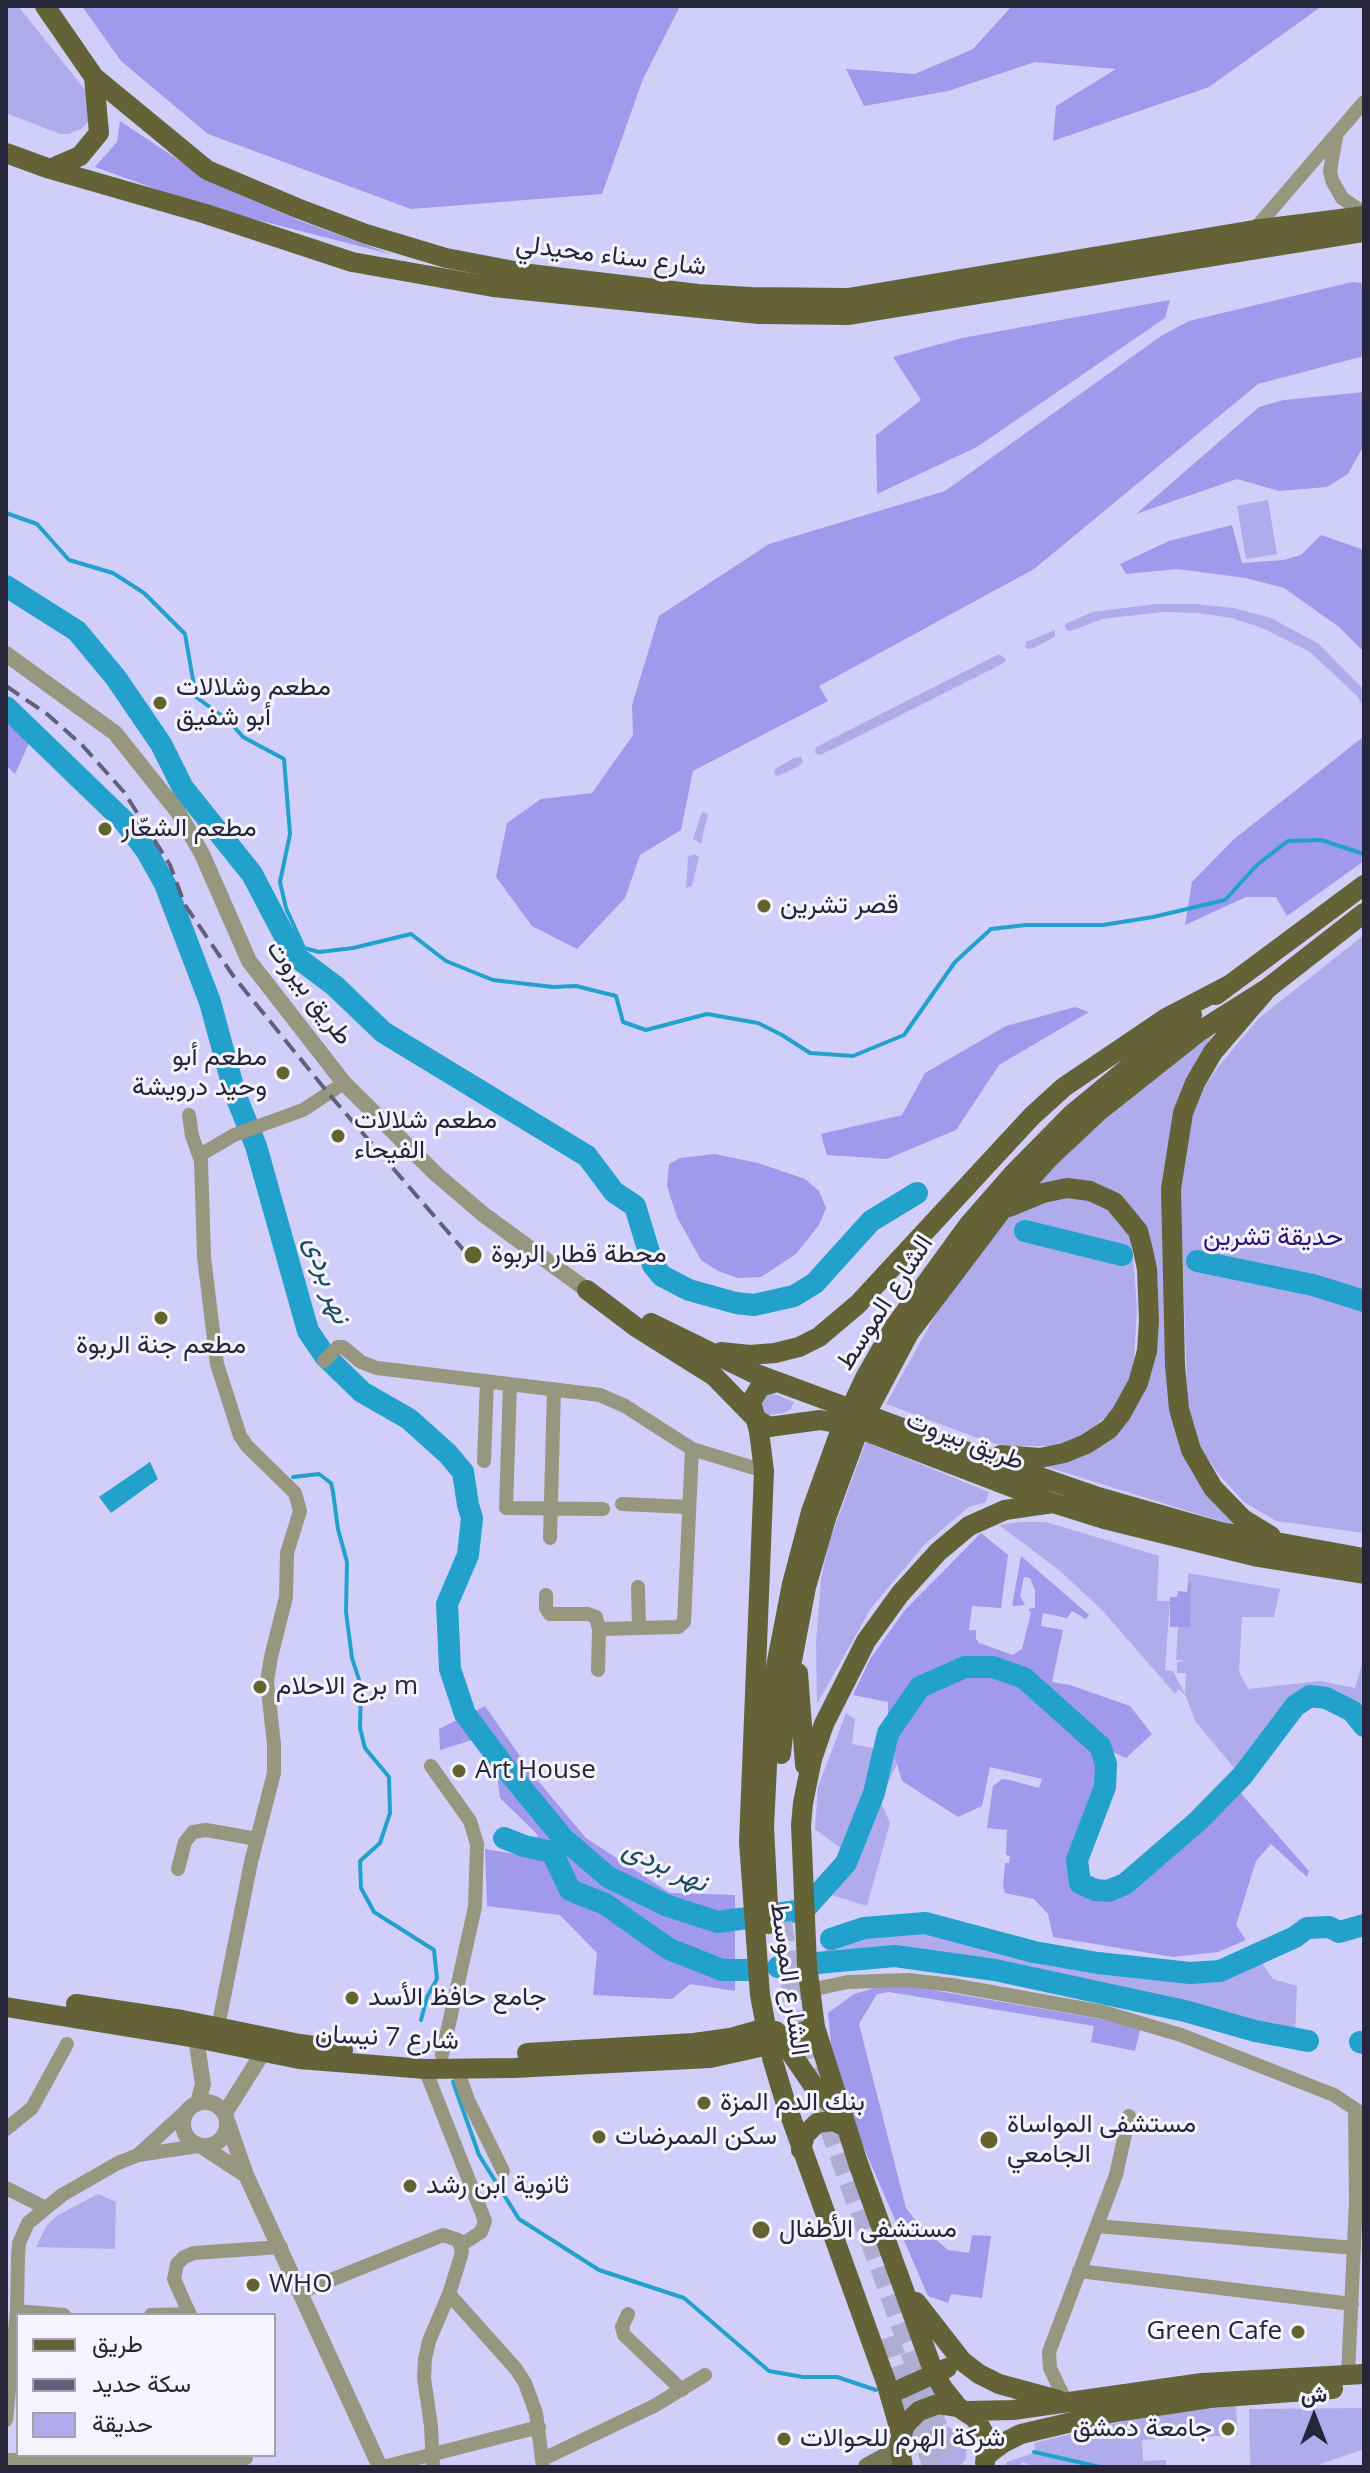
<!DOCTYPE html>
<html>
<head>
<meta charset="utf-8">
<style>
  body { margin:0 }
  #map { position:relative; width:1370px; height:2473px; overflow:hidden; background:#d1cffa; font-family:"Open Sans",Vazirmatn,sans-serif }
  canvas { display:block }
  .frame { position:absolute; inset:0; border:8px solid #262539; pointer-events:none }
  .legend { position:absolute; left:16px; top:2313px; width:260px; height:144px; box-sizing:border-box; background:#f4f3ff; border:2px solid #a2a1b0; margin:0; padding:10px 14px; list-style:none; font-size:24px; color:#262539 }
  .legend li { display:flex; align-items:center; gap:16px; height:40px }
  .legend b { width:40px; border:2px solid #a2a1b0 }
  .north { position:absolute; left:1274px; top:2377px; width:80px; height:80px; -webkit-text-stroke:6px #f4f3ff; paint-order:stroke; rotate:0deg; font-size:22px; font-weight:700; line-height:32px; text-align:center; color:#262539 }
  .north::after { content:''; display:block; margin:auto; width:28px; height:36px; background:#262539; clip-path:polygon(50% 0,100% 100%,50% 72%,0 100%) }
</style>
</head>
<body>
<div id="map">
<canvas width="1370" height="2473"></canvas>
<div class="frame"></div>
<ul class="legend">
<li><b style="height:10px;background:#646338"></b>طريق</li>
<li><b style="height:10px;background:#61607c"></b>سكة حديد</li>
<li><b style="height:22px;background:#b0aceb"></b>حديقة</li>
</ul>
<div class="north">ش</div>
</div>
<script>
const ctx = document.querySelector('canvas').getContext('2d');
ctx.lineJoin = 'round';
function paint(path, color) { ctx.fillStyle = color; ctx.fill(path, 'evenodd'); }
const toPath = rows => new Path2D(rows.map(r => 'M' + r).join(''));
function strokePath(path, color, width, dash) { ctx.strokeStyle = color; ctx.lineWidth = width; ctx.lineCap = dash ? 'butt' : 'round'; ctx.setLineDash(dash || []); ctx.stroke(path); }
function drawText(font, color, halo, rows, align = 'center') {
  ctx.font = font + ' "Open Sans",Vazirmatn,sans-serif'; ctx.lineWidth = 6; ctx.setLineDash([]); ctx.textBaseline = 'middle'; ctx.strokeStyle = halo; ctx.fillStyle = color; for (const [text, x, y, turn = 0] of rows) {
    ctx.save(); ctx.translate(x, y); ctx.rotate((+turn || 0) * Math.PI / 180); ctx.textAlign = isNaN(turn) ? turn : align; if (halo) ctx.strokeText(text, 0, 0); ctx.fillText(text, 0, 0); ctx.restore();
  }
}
paint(toPath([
  [6,6,18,6,90,96,90,120,81,129,69,134,60,134,6,113],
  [1268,500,1277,554,1246,559,1237,506],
  [1157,604,1196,604,1234,608,1271,618,1319,644,1364,690,1364,707,1357,696,1310,652,1262,628,1232,618,1197,613,1163,612,1102,619,1071,631,1066,630,1065,624,1092,612],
  [1055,630,1055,636,1051,639,1034,648,1028,649,1025,647,1026,642],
  [999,654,1006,659,1004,663,837,747,820,755,815,753,816,747],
  [801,757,803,762,799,766,778,776,774,774,775,769,794,758],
  [702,812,708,814,701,844,693,839],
  [694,854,699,857,692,886,686,888,688,857],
  [1364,935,1364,1533,1276,1521,1244,1502,1220,1476,1201,1449,1188,1411,1180,1195,1190,1119,1203,1089,1218,1067,1259,1018],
  [1215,1031,1193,1067,1176,1107,1177,1438,1189,1467,1207,1496,1236,1526,1044,1466,1116,1428,1154,1305,1127,1207,1031,1189,1095,1127],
  [1065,1193,1105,1205,1128,1230,1132,1244,1137,1307,1134,1361,1125,1390,1113,1410,1086,1434,1067,1442,1053,1446,1014,1446,991,1443,886,1404,947,1294,1003,1220,1018,1209],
  [772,1393,794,1402,791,1409,784,1413,767,1415,760,1409,764,1396],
  [866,1442,989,1492,986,1502,969,1507,926,1543,871,1608,817,1704,816,1642,821,1579,829,1542],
  [1020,1522,1046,1522,1159,1556,1157,1601,1170,1601,1165,1670,1173,1671,1185,1694,1186,1673,1177,1673,1177,1662,1187,1661,1176,1660,1178,1627,1189,1627,1191,1582,1188,1582,1188,1573,1280,1589,1274,1617,1242,1617,1239,1672,1248,1689,1321,1681,1355,1688,1364,1657,1364,1726,1352,1711,1352,1706,1310,1692,1298,1692,1240,1775,1195,1721,1186,1696,1179,1689,1175,1694,1103,1611,1060,1571,999,1525],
  [846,1713,855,1719,852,1744,877,1749,843,1850,815,1829,818,1787],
  [893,1749,897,1764,880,1800,890,1823,867,1906,828,1894,850,1866],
  [926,1926,1028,1953,1188,1975,1225,1972,1257,1956,1273,1979,1297,1986,1295,2035,1186,2005,999,1965,894,1951,825,1955,825,1949,864,1929],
  [98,2194,116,2202,115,2249,36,2247,47,2225,58,2215],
  [1236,2406,1238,2435,1142,2440,1143,2461,1166,2460,1166,2467,1035,2467,1022,2462,1019,2467,1004,2467,1007,2462,1036,2452,1034,2443,1149,2415],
  [1364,2408,1364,2449,1312,2467,1250,2467,1249,2409],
  [942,2425,958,2430,967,2443,966,2459,959,2467,928,2467,922,2460,920,2445,923,2437,934,2427]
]), '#b0aceb');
paint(toPath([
  [82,6,680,6,643,79,602,194,411,209,208,134,121,61],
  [1012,6,1322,6,1209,87,1053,141,1056,106,1116,69,1035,62,948,91,864,106,846,69,915,74,973,49],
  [120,121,213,183,298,220,394,255,203,206,95,167,117,142],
  [1352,282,1364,283,1364,356,1258,384,1034,569,819,686,828,701,693,771,681,830,640,855,625,898,577,949,532,926,496,877,507,823,541,799,592,793,633,735,632,705,659,616,769,544,945,491,1161,336,1189,321],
  [1170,300,1165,318,977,447,877,494,876,435,921,400,893,357,962,338],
  [1364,392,1364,445,1348,474,1327,487,1279,491,1237,479,1136,514,1259,407,1284,400],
  [1232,525,1242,563,1283,560,1301,555,1321,535,1364,550,1364,652,1339,627,1284,588,1246,578,1177,569,1126,574,1120,564,1169,541],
  [6,716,30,741,15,774,6,765],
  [1363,737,1364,861,1287,916,1276,897,1246,897,1185,925,1192,882,1233,840],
  [1075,1007,1089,1012,999,1065,956,1130,887,1159,827,1155,821,1134,902,1115,925,1073,1006,1026],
  [715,1154,758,1163,805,1179,819,1191,826,1208,819,1225,796,1254,761,1277,738,1278,718,1271,701,1260,677,1217,667,1186,669,1164,680,1158],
  [981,1533,1008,1555,1001,1608,972,1606,969,1630,976,1630,976,1639,979,1643,1013,1655,1022,1649,1031,1613,1028,1609,1035,1608,1035,1590,1030,1578,1024,1577,1020,1596,1025,1605,1012,1606,1021,1556,1089,1615,1086,1619,1072,1611,1067,1618,1043,1613,1041,1626,1063,1630,1052,1682,1070,1685,1130,1706,1152,1734,1126,1758,1100,1746,1098,1747,1104,1767,1101,1788,1076,1845,1075,1878,1084,1893,1110,1902,1136,1885,1239,1791,1309,1871,1307,1877,1271,1844,1256,1861,1236,1925,1246,1940,1218,1952,1173,1957,1053,1937,1048,1914,1034,1899,1005,1893,1003,1886,1005,1863,1009,1863,1010,1856,1006,1855,1007,1830,987,1828,993,1786,997,1783,1002,1779,1010,1780,1039,1788,1042,1779,990,1767,982,1806,958,1817,902,1781,888,1733,888,1702,853,1695,870,1659,905,1610],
  [1188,1582,1191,1582,1190,1627,1170,1627,1170,1597,1177,1597,1178,1591,1187,1592],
  [485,1706,534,1776,586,1838,670,1893,735,1895,735,1991,690,1984,672,1999,593,1995,597,1953,560,1915,487,1906,485,1849,526,1856,538,1835,500,1798,496,1768,475,1739,440,1750,439,1729],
  [892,1983,1141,2026,1135,2051,1091,2042,1094,2026,889,1992,877,1994,859,2024,906,2208,919,2225,948,2250,969,2253,972,2235,991,2236,982,2298,951,2294,948,2303,928,2296,835,2081,828,2013,854,1994]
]), '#a099ec');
paint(toPath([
  [150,1462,158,1479,111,1513,99,1497]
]), '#22a1cc');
strokePath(toPath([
  [6,513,37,524,69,560,113,573,144,593,185,634,196,697,229,721,243,737,284,759,290,834,280,882,286,908,304,948,319,952,353,948,411,934,446,961,493,980,553,987,576,986,616,996,623,1022,646,1030,707,1014,758,1023,782,1035,810,1053,853,1056,904,1035,955,962,991,929,1026,925,1103,925,1153,917,1225,900,1258,864,1288,841,1321,840,1364,854],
  [293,1477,319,1474,331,1483,333,1492,338,1529,347,1562,346,1612,352,1658,361,1686,360,1728,365,1748,389,1777,390,1813,380,1843,360,1861,361,1888,374,1912,434,1950,437,1979,427,1997,421,2020],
  [453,2082,479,2155,519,2219,599,2270,684,2298,769,2371,803,2377,837,2377,876,2390],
  [1034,2452,1100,2467]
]), '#22a1cc', 4);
strokePath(toPath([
  [6,586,77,631,116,678,161,744,183,788,252,874,295,956,335,986,383,1032,587,1156,614,1192,635,1206,653,1265,662,1276,689,1290,736,1303,754,1305,794,1296,815,1283,871,1221,917,1193],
  [6,707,124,821,146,850,165,884,210,1002,235,1094,256,1146,308,1331,325,1356,362,1392,409,1419,448,1454,463,1472,468,1505,472,1518,468,1555,447,1604,450,1669,465,1714,507,1770,563,1838,608,1877,668,1906,718,1922,804,1910,846,1863,874,1793,888,1733,920,1687,965,1667,993,1667,1024,1678,1100,1746,1106,1764,1105,1787,1077,1860,1080,1883,1095,1890,1108,1891,1125,1884,1198,1821,1243,1775,1295,1706,1310,1696,1326,1698,1352,1711,1364,1726],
  [1025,1231,1122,1255],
  [1197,1261,1313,1285,1364,1301],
  [504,1838,524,1846,552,1852,570,1890,605,1904,669,1949,722,1970,756,1970],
  [831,1939,864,1928,925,1923,1034,1952,1098,1963,1190,1973,1220,1971,1295,1937,1307,1928,1329,1927,1339,1932,1364,1925],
  [817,1963,895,1956,995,1970,1185,2011,1255,2031,1308,2041],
  [778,1967,779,1967],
  [1360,2042,1364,2043]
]), '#22a1cc', 22);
strokePath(toPath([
  [782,1922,795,2015,811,2077,952,2467],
  [889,2337,933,2467]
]), '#afadd3', 20, [20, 10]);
strokePath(toPath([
  [1336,137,1330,171,1332,180,1342,198,1364,213],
  [1254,230,1364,102],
  [189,1115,192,1136,201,1161,204,1257,217,1364,240,1436,247,1446,295,1493,300,1511,287,1553,286,1597,271,1657,267,1682,274,1744,274,1773,251,1862,218,2027],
  [200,1155,234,1135,303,1110,344,1083],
  [324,1361,338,1347,343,1347,361,1362,377,1368,600,1395,625,1406,692,1449,764,1471],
  [510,1384,506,1508,603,1509],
  [484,1461,487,1381],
  [622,1504,688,1507],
  [550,1538,554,1389],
  [638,1587,639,1628],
  [546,1595,546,1608,550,1614,588,1614,596,1617,599,1629,598,1670],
  [599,1629,678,1627,684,1622,692,1449],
  [431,1766,470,1821,477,1844,475,1907,442,2055],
  [178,1869,185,1842,193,1832,206,1830,257,1839],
  [810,1990,848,1982,908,1980,952,1985,1103,2012,1181,2035,1334,2095,1364,2115],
  [425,2069,485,2221,481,2232,461,2245],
  [457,2069,468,2100,503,2171],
  [6,2129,32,2108,67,2044],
  [138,2155,186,2111],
  [6,2188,44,2207],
  [1097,2226,1354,2248],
  [1079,2271,1352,2304],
  [301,2292,443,2235,458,2240,462,2251,461,2256,449,2294,429,2341,425,2359,424,2378,431,2426,433,2467],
  [449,2294,516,2369,525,2383,536,2413,543,2467],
  [17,2311,64,2315],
  [628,2314,622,2327,624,2335,682,2390],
  [151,2315,190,2314],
  [190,2315,174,2279,177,2264,184,2257,194,2253,281,2247],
  [1348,2375,1356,2201,1355,2109],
  [1066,2402,1050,2368,1049,2352,1116,2175,1129,2116],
  [6,2420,17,2311,18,2255,19,2243,28,2223,62,2195,118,2163,138,2155,198,2146],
  [543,2459,654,2406,705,2375],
  [6,2460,246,2458],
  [383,2467,539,2427]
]), '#97967f', 14);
strokePath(toPath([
  [6,654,115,733,178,812,202,854,249,961,344,1083,436,1174,484,1215,587,1290],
  [197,2029,196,2038,203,2084,198,2103],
  '183 2124a22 22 0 1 1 44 0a22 22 0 1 1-44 0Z',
  [225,2113,257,2062,263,2052,264,2042],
  [228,2123,246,2175,380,2467],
  [203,2147,246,2175]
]), '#97967f', 16);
strokePath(toPath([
  [868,2467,885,2458,899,2444]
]), '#797856', 20);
strokePath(toPath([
  [45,6,94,77,207,170,297,208,366,234,446,258,530,274,698,294,751,297,848,298,1254,230,1364,216],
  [6,153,50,169,206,214,352,262,493,287,759,314,849,315,1364,232],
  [50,169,80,156,99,133,94,77],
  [1268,988,1213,1052,1195,1083,1183,1113,1171,1189,1175,1365,1179,1409,1191,1450,1213,1488,1243,1519,1271,1536],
  [1216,995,1364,885],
  [587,1290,636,1327,714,1376,756,1419,769,1427,820,1420,852,1426,1053,1503,1104,1519,1258,1557,1364,1574],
  [651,1323,751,1372,956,1448,1095,1496,1221,1532,1364,1558],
  [895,1326,970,1223,1012,1175,1071,1115,1192,1015],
  [909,1333,1002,1210,1049,1158,1098,1112,1200,1031,1268,988,1364,913],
  [721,1352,750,1355,775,1353,799,1347,819,1337,858,1304,1032,1116,1064,1087,1166,1018,1227,986],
  [777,1382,760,1387,751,1402,759,1431,764,1471,749,1842,760,1995,772,2058,785,2101,886,2382,901,2434],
  [1001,1455,1040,1458,1064,1453,1086,1444,1109,1429,1121,1414,1138,1383,1147,1351,1149,1321,1147,1269,1143,1250,1138,1231,1114,1202,1090,1191,1067,1188,1043,1193,1009,1207],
  [798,1673,805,1765],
  [781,1754,789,1677,806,1587,826,1518],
  [769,1924,764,1827,769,1725,777,1661,792,1584,811,1512],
  [76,2004,182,2020,300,2044,343,2050],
  [6,2007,196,2038,299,2059,425,2069,514,2068,710,2058,769,2045,815,2027],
  [776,2031,819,2094,840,2111],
  [527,2053,694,2043,730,2038,765,2028],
  [801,2150,805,2135,817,2123,833,2121,846,2127],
  [916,2302,962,2361,979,2374,999,2384,1058,2400],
  [890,2394,947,2368],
  [958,2407,942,2387,931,2365,858,2163,815,2027,807,1965,801,1825,803,1803,812,1759,824,1724,866,1641,900,1594,938,1552,969,1526,1005,1510,1053,1503],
  [967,2411,1013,2410,1202,2383,1364,2374],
  [987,2455,1003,2443,1021,2434,1115,2412,1211,2398,1333,2389],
  [903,2467,899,2444,905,2425,919,2411,938,2404,958,2407,975,2418,985,2435,987,2445,985,2463]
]), '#646338', 20);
strokePath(toPath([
  [6,686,47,714,82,745,124,792,170,865,185,905,234,977,329,1094,473,1261]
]), '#61607c', 4, [16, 8]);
strokePath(toPath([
  [811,1512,841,1429,866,1376,895,1326],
  [826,1518,861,1423,909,1333]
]), '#646338', 20);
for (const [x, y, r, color] of [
  [160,703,8,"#64632f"],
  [105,829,8,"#64632f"],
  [764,906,8,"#64632f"],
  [283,1073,8,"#64632f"],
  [338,1136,8,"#64632f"],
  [473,1255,10,"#64632f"],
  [161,1318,8,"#64632f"],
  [260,1687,8,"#64632f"],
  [459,1771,8,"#64632f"],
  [352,1998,8,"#64632f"],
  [704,2103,8,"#64632f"],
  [599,2137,8,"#64632f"],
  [989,2140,10,"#64632f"],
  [410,2186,8,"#64632f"],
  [761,2230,10,"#64632f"],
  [253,2285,8,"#64632f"],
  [1298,2332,8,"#64632f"],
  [1228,2429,8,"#64632f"],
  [784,2439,8,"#64632f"]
]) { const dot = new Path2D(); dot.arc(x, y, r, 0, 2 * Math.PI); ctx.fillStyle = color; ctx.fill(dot); strokePath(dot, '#f4f3ff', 3); }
drawText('26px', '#262539', '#f4f3ff', [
  ["شارع سناء محيدلي",611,256,7],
  ["طريق بيروت",309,993,53],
  ["الشارع الموسط",885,1303,-57],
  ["طريق بيروت",965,1441,21],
  ["الشارع الموسط",789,1979,82],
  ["شارع 7 نيسان",387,2038,3]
]);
drawText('26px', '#262539', '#f4f3ff', [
  ["مطعم وشلالات",176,688],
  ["أبو شفيق",176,718],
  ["مطعم الشعّار",121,829],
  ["قصر تشرين",780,906],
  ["مطعم أبو",267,1058,"right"],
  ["وحيد درويشة",267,1088,"right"],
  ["مطعم شلالات",354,1121],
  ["الفيحاء",354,1151],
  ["محطة قطار الربوة",491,1255],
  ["مطعم جنة الربوة",161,1346,"center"],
  ["برج الاحلام m",276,1687],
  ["Art House",475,1771],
  ["جامع حافظ الأسد",368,1998],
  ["بنك الدم المزة",720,2103],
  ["مستشفى المواساة",1007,2125],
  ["الجامعي",1007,2155],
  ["سكن الممرضات",615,2137],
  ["ثانوية ابن رشد",426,2186],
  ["مستشفى الأطفال",779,2230],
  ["WHO",269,2285],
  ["Green Cafe",1282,2332,"right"],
  ["جامعة دمشق",1212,2429,"right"],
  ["شركة الهرم للحوالات",800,2439]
], 'left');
drawText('26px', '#2e1172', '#f4f3ff', [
  ["حديقة تشرين",1273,1238]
]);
drawText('italic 28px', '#1c4c5e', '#f4f3ff', [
  ["نهر بردى",327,1280,71],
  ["نهر بردى",665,1866,25]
]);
</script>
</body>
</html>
